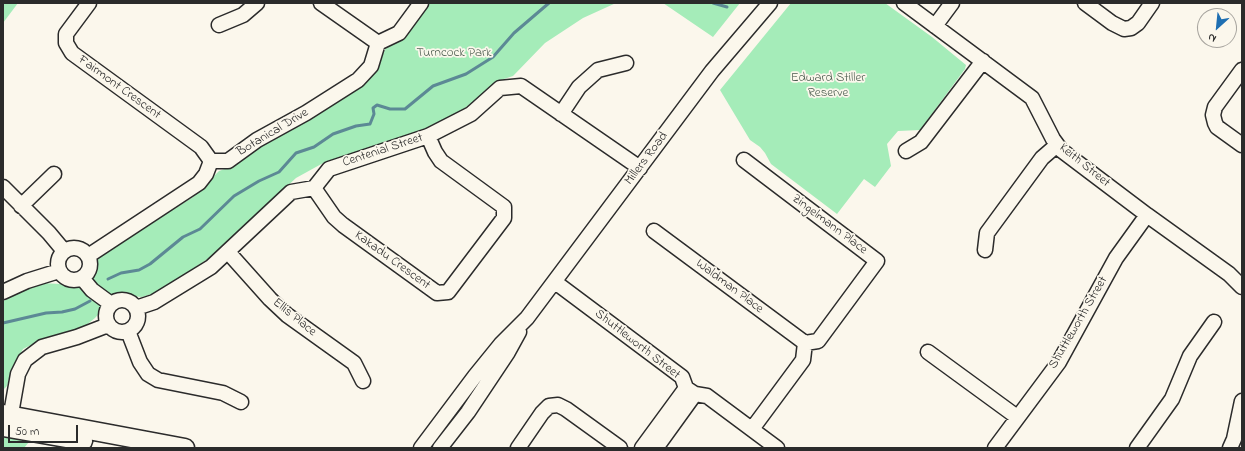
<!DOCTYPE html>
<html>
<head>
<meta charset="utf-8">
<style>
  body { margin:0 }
  #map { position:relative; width:1245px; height:451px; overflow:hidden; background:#fbf7ec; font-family:"Indie Flower",sans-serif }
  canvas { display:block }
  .frame { position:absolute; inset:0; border:4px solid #2b2b2b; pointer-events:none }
  .north { position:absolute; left:1197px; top:8px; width:40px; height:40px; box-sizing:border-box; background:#fbf7ec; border:1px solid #a8a59f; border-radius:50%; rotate:207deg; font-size:11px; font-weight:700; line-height:16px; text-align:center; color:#2b2b2b }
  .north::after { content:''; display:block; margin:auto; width:14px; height:18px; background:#1f6fb2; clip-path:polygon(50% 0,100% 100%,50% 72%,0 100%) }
  .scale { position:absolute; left:8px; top:425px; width:70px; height:18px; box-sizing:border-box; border:2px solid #2b2b2b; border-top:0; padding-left:5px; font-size:12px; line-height:14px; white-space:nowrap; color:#2b2b2b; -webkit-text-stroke:3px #fbf7ec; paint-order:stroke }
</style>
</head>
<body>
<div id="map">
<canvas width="1245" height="451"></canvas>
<div class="frame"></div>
<div class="north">N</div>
<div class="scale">50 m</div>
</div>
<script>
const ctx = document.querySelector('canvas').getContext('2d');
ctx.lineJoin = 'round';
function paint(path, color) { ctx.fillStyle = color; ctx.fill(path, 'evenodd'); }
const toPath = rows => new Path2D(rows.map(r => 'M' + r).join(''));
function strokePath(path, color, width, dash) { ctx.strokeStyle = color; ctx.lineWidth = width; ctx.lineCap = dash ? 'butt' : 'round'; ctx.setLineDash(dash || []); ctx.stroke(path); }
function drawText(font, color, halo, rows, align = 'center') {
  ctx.font = font + ' "Indie Flower",sans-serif'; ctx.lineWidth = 3.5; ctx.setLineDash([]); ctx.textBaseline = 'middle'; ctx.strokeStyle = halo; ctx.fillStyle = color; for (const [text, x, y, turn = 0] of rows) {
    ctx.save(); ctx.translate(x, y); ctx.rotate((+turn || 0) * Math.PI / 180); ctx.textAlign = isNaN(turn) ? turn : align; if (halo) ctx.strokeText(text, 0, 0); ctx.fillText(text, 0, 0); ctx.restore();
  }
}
paint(toPath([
  [3,3,18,3,3,23],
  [430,3,616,3,583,18,545,43,513,76,501,80,461,111,425,130,325,162,296,178,212,256,158,292,142,297,116,295,95,318,84,327,39,341,23,349,11,371,7,386,3,390,3,301,40,283,61,284,74,286,92,276,93,265,102,255,193,197,219,171,236,165,261,146,372,73,381,60,385,49,405,36],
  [663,3,740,3,713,37],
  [791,3,885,3,932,37,966,65,965,69,920,130,898,131,887,144,891,166,875,187,864,179,837,214,771,164,765,153,760,147,750,140,720,90],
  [3,436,29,442,24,448,3,448]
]), '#a5ecb9');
strokePath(toPath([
  [713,3,727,7],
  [108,279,121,273,139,270,150,264,183,237,200,229,234,196,259,181,279,172,296,153,314,147,333,134,356,126,370,124,374,114,373,108,377,105,390,109,405,109,433,86,466,74,493,57,514,33,549,3],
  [3,323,46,313,62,312,75,309,90,301]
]), '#5c8995', 3);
const minor = toPath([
  [89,3,66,34,66,43,72,53,201,147,211,161],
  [321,3,378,43],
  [904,3,1032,98,1053,139,1061,150,1147,215,1229,274,1242,287],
  [1085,3,1112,23,1124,29,1131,28,1138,23,1152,3],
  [219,25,243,15,257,3],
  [935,26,952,3],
  [1242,70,1215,107,1213,115,1215,123,1217,127,1242,145],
  [561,114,579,87,598,70,626,63],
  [906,151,921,142,983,61],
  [744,160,877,261,818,341,805,343,803,360,752,429],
  [3,187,49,233,64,251],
  [314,188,334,217,343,225,437,293,448,292,504,218,504,207,441,161,435,152,428,136],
  [21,206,54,174],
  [654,231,805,343],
  '58 264a16 16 0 1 1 32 0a16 16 0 1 1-32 0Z',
  [985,250,987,233,1042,158,1057,145],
  [228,252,270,299,287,315,354,363,363,381],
  [88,256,199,183,206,174,211,161,228,161,257,140,306,113,358,80,371,66,378,43,399,33,421,3],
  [82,278,92,290,111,304],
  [555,282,682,377,686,388,695,394,707,396,777,448],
  [3,292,27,281,59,271],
  '106 316a16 16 0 1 1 32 0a16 16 0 1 1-32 0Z',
  [136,308,154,302,211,267,291,192,314,188,329,169,428,136,471,114,500,88,521,86,640,168],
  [128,331,140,362,148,374,158,380,223,393,241,402],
  [928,352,1017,417],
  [9,425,18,374,25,360,42,347,77,337,108,325],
  [421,448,475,376,501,344,527,318,712,71,770,3],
  [440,448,468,412,508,352,519,332],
  [518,448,542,413,549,406,558,405,566,409,620,448],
  [642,448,686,388],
  [656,448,695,394],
  [995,448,1059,362,1116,258,1147,215],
  [1137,448,1172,399,1190,356,1214,322],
  [1230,448,1234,439,1242,401]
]);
const major = toPath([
  [3,414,185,448],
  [3,427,83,441]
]);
strokePath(minor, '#2b2b2b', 17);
strokePath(major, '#2b2b2b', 21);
strokePath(minor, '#fbf7ec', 14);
strokePath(major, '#fbf7ec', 18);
drawText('13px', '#4a5b4e', '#fbf7ec', [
  ["Turncock Park",454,54],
  ["Edward Stiller",828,79],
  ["Reserve",828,94]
]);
drawText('13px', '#2b2b2b', '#fbf7ec', [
  ["Fairmont Crescent",119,88,36],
  ["Botanical Drive",273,133,-31],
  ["Centenial Street",383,151,-18],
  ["Millers Road",647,159,-53],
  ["Keith Street",1084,166,39],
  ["Zingelmann Place",829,225,37],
  ["Kakadu Crescent",392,261,36],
  ["Waldman Place",729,287,37],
  ["Ellis Place",294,318,39],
  ["Shuttleworth Street",1079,323,-60],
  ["Shuttleworth Street",637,345,38]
]);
</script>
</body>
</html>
